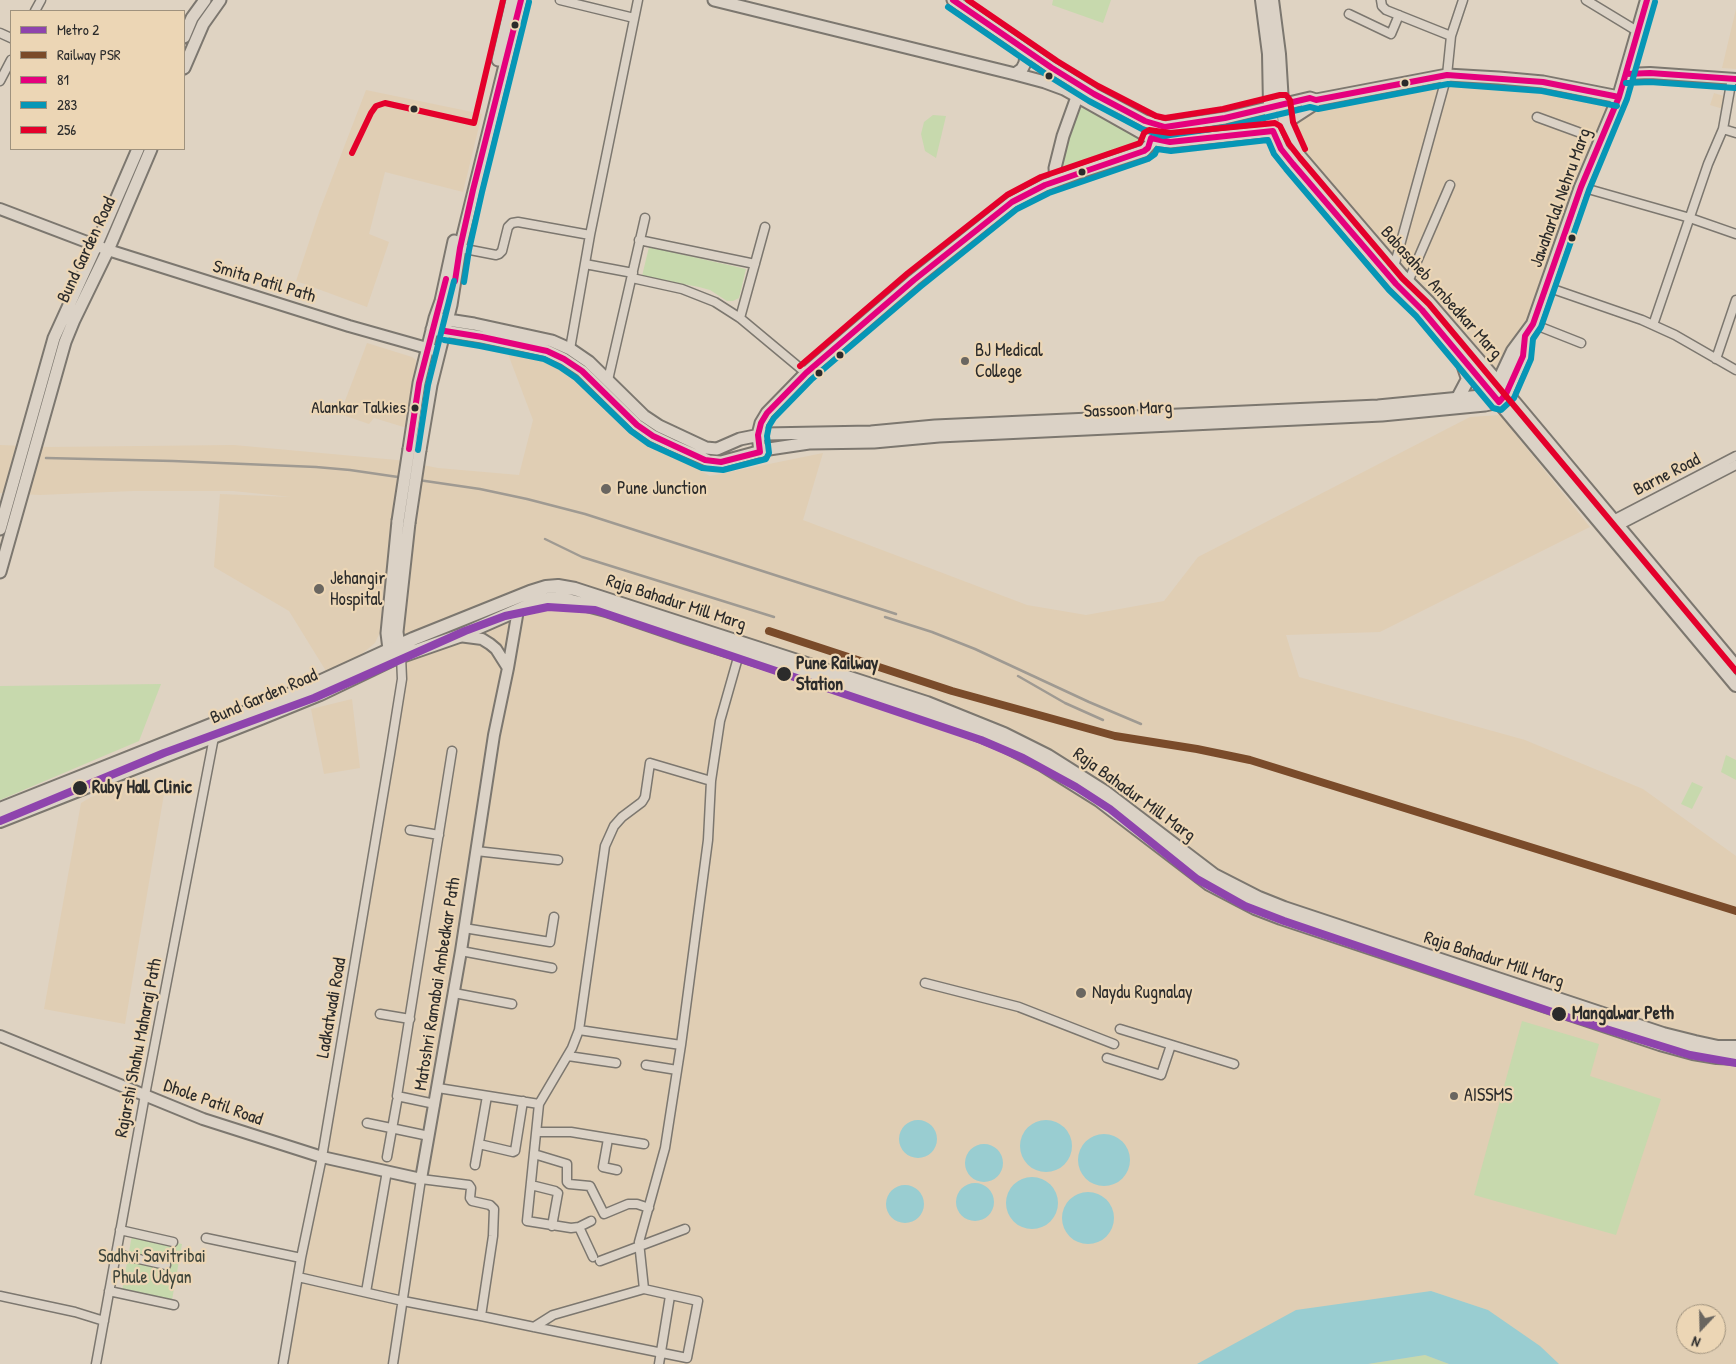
<!DOCTYPE html>
<html>
<head>
<meta charset="utf-8">
<style>
  body { margin:0 }
  #map { position:relative; width:1736px; height:1364px; overflow:hidden; background:#dfd3c2; font-family:"Patrick Hand",sans-serif }
  canvas { display:block }
  .legend { position:absolute; left:10px; top:10px; width:175px; height:140px; box-sizing:border-box; background:#ecd6b5; border:1px solid #9f927e; margin:0; padding:6px 9px; list-style:none; font-size:15px; color:#2b2b2b }
  .legend li { display:flex; align-items:center; gap:10px; height:25px }
  .legend b { width:25px; border:1px solid #9f927e }
  .north { position:absolute; left:1676px; top:1304px; width:50px; height:50px; box-sizing:border-box; background:#ecd6b5; border:1px solid #9f927e; border-radius:50%; rotate:201deg; font-size:14px; font-weight:700; line-height:20px; text-align:center; color:#2b2b2b }
  .north::after { content:''; display:block; margin:auto; width:18px; height:22px; background:#6a6660; clip-path:polygon(50% 0,100% 100%,50% 72%,0 100%) }
</style>
</head>
<body>
<div id="map">
<canvas width="1736" height="1364"></canvas>
<ul class="legend">
<li><b style="height:6px;background:#8e44ad"></b>Metro 2</li>
<li><b style="height:6px;background:#7a4b2a"></b>Railway PSR</li>
<li><b style="height:6px;background:#e5007d"></b>81</li>
<li><b style="height:6px;background:#0696b6"></b>283</li>
<li><b style="height:6px;background:#e4002b"></b>256</li>
</ul>
<div class="north">N</div>
</div>
<script>
const ctx = document.querySelector('canvas').getContext('2d');
ctx.lineJoin = 'round';
function paint(path, color) { ctx.fillStyle = color; ctx.fill(path, 'evenodd'); }
const toPath = rows => new Path2D(rows.map(r => 'M' + r).join(''));
function strokePath(path, color, width, dash) { ctx.strokeStyle = color; ctx.lineWidth = width; ctx.lineCap = dash ? 'butt' : 'round'; ctx.setLineDash(dash || []); ctx.stroke(path); }
function drawText(font, color, halo, rows, align = 'center') {
  ctx.font = font + ' "Patrick Hand",sans-serif'; ctx.lineWidth = 4.5; ctx.setLineDash([]); ctx.textBaseline = 'middle'; ctx.strokeStyle = halo; ctx.fillStyle = color; for (const [text, x, y, turn = 0] of rows) {
    ctx.save(); ctx.translate(x, y); ctx.rotate((+turn || 0) * Math.PI / 180); ctx.textAlign = isNaN(turn) ? turn : align; if (halo) ctx.strokeText(text, 0, 0); ctx.fillText(text, 0, 0); ctx.restore();
  }
}
paint(toPath([
  [1736,9,1736,69,1722,68],
  [1463,76,1616,101,1540,307,1497,375,1299,156,1296,116,1381,91],
  [366,90,482,114,463,192,385,172,369,234,389,242,367,307,296,281,319,212],
  [1714,93,1727,97,1723,109,1710,105],
  [367,343,412,357,416,360,414,389,407,428,374,418,369,424,340,414],
  [508,354,528,355,583,379,619,420,646,441,710,476,823,453,803,520,1027,605,1086,615,1164,601,1198,557,1470,417,1500,415,1590,527,1380,632,1286,635,1299,677,1525,740,1643,789,1736,856,1736,1364,281,1364,297,1281,401,679,396,509,381,630,375,643,358,657,326,671,289,611,214,567,220,494,291,497,233,491,133,491,40,495,0,493,0,445,48,447,234,445,397,460,438,468,519,475,533,420],
  [1686,1314,1716,1314,1716,1344,1686,1344],
  [352,699,360,768,324,774,311,709],
  [130,785,164,794,125,1024,44,1009,81,803,91,797]
]), '#e0ceb4');
paint(toPath([
  [1053,0,1111,0,1103,23,1052,5],
  [1083,104,1146,136,1143,145,1060,176,1060,169,1075,117],
  [933,115,946,116,936,158,925,151,921,134,924,122],
  [649,247,746,269,739,298,733,301,727,301,710,290,699,287,642,276],
  [161,684,139,741,0,800,0,686],
  [1726,755,1736,760,1736,780,1721,772],
  [1692,782,1703,787,1692,809,1681,804],
  [1522,1021,1599,1044,1590,1076,1661,1099,1616,1235,1474,1195],
  [132,1235,182,1244,172,1300,122,1291],
  [1425,1355,1449,1364,1368,1364]
]), '#c7d9ad');
paint(toPath([
  '1020 1146a26 26 0 1 1 52 0a26 26 0 1 1-52 0Z',
  '899 1139a19 19 0 1 1 38 0a19 19 0 1 1-38 0Z',
  '1078 1160a26 26 0 1 1 52 0a26 26 0 1 1-52 0Z',
  '965 1163a19 19 0 1 1 38 0a19 19 0 1 1-38 0Z',
  '1006 1203a26 26 0 1 1 52 0a26 26 0 1 1-52 0Z',
  '956 1202a19 19 0 1 1 38 0a19 19 0 1 1-38 0Z',
  '886 1204a19 19 0 1 1 38 0a19 19 0 1 1-38 0Z',
  '1062 1218a26 26 0 1 1 52 0a26 26 0 1 1-52 0Z',
  [1431,1291,1488,1310,1540,1346,1559,1364,1449,1364,1425,1355,1368,1364,1197,1364,1296,1310]
]), '#99cdd1');
strokePath(toPath([
  [1683,80,1706,85,1736,87]
]), '#99cdd1', 2.5);
const minor = toPath([
  [560,0,634,18],
  [1381,0,1382,6,1386,10,1451,36],
  [1586,0,1637,31],
  [35,11,41,0],
  [1349,14,1391,34,1399,15],
  [0,33,11,38],
  [0,81,11,60],
  [1537,117,1578,132],
  [1723,129,1736,133],
  [1581,187,1690,218,1736,234],
  [639,240,755,264],
  [460,248,496,255,499,254,502,251,508,227,512,223,518,222,590,235],
  [585,264,633,273],
  [1394,267,1447,75,1451,36,1463,0],
  [632,278,682,289,715,302,740,318,806,373],
  [1408,282,1450,185],
  [1547,287,1642,320,1675,335,1736,370],
  [740,318,765,227],
  [1533,324,1581,343],
  [1653,325,1708,164,1723,129,1732,78],
  [570,349,590,235,638,0],
  [1716,359,1736,300],
  [608,380,645,218],
  [1613,520,1736,456],
  [1618,526,1736,465],
  [410,830,439,835],
  [476,851,558,860],
  [464,928,550,942,554,917],
  [461,951,552,968],
  [925,983,1019,1007,1114,1044],
  [454,993,512,1004],
  [380,1014,410,1019],
  [1120,1029,1234,1064],
  [579,1030,681,1045],
  [568,1056,616,1063],
  [1107,1058,1161,1075,1171,1045],
  [646,1065,677,1070],
  [438,1088,539,1104],
  [435,1104,397,1096,452,751],
  [367,1123,429,1136],
  [537,1132,571,1132,644,1144],
  [608,1139,603,1167,617,1170],
  [479,1144,513,1152,515,1151,523,1101],
  [534,1154,567,1164,567,1182,569,1184,590,1186,604,1214,628,1204,637,1204,649,1208],
  [387,1157,397,1101],
  [475,1165,487,1096],
  [531,1185,555,1191,558,1193,552,1226],
  [591,1221,579,1227,571,1228,527,1221,539,1104,572,1048,579,1030,605,846,614,826,622,817,642,802,645,797,650,763,711,781],
  [579,1227,593,1257],
  [120,1230,173,1242],
  [206,1238,301,1258],
  [116,1254,166,1265],
  [600,1261,685,1229],
  [298,1277,403,1301,481,1316,534,1327,687,1358,698,1301,644,1289,553,1315,534,1327],
  [644,1289,639,1242,665,1148,681,1045,708,840,711,781,720,721,739,654],
  [109,1291,174,1305],
  [366,1292,387,1171],
  [0,1296,75,1312,104,1321],
  [96,1364,145,1095,214,737],
  [283,1364,301,1258,322,1157,390,754,402,679,401,656],
  [393,1364,421,1179,469,1185,471,1188,470,1198,472,1201,490,1205,494,1209,493,1236,481,1316],
  [659,1364,670,1296]
]);
const tertiary = toPath([
  [1626,74,1650,73,1736,79],
  [0,209,108,250,349,326,434,350],
  [459,636,482,639,490,644,496,649,508,668],
  [0,1036,203,1119,322,1157,421,1179,461,951,494,735,508,668,518,610]
]);
const secondary = toPath([
  [714,0,1015,74,1045,82,1064,89,1151,138,1160,141,1170,142,1273,131,1313,105,1316,100],
  [953,0,1052,68,1094,94,1145,121,1165,127,1225,118,1310,98,1316,100,1447,75,1499,78,1543,82,1619,97],
  [184,37,192,18,205,0],
  [498,60,512,0],
  [184,68,203,24,220,0],
  [1015,74,1022,69,1025,63,1026,55,1020,46],
  [1056,181,1055,168,1063,136,1077,97],
  [435,318,474,324,552,341,570,349,589,362,644,416,659,426,706,448,717,449,740,439,765,434,871,432,935,426,1378,406,1481,396,1491,393,1495,387],
  [432,329,482,337,525,346,547,351,564,359,582,371,637,425,653,436,672,445,709,461,721,462,769,449,809,443,874,442,939,436,1382,415,1485,405,1499,402,1503,397],
  [409,449,419,383,435,318,441,301,454,241],
  [420,450,431,385,451,305,460,248,521,0],
  [760,452,758,435,761,423,767,413,806,373,914,280,1012,202,1045,185,1080,172,1144,151,1151,143,1152,131],
  [0,529,54,338,96,246,138,149],
  [0,572,65,342,74,320,108,250,151,149],
  [400,653,397,632,409,523],
  [392,658,389,649,387,633,398,521]
]);
const primary = toPath([
  [1262,0,1269,54,1270,106,1273,131,1281,149,1293,164,1396,284,1422,310,1458,353,1736,685],
  [1272,0,1279,54,1282,103,1285,124,1299,156,1401,275,1428,302,1498,383,1736,667],
  [1498,383,1513,351,1533,324,1581,187,1619,97,1647,0],
  [1506,394,1523,356,1525,336],
  [1458,398,1468,379,1463,364]
]);
const trunk = toPath([
  [0,809,216,723,257,708,315,684,413,639,530,592,546,587,558,586,575,589,927,703,1004,734,1048,756,1105,792,1214,875,1259,898,1284,908,1663,1034,1695,1042,1718,1047,1736,1047],
  [0,821,261,718,320,694,393,659,459,636,534,603,548,599,560,598,606,610,685,637,923,713,1000,743,1043,765,1099,800,1209,884,1255,908,1281,918,1660,1044,1693,1053,1717,1057,1736,1058]
]);
strokePath(minor, '#7c776f', 11);
strokePath(tertiary, '#7c776f', 14);
strokePath(secondary, '#7c776f', 15);
strokePath(primary, '#7c776f', 16);
strokePath(trunk, '#7c776f', 16);
strokePath(minor, '#dbd2c6', 8);
strokePath(tertiary, '#dbd2c6', 10);
strokePath(secondary, '#dbd2c6', 11);
strokePath(primary, '#dbd2c6', 12);
strokePath(trunk, '#dbd2c6', 12);
strokePath(toPath([
  [46,458,173,461,316,467,350,470,480,489,527,499,585,514,896,614],
  [545,539,582,557,774,617],
  [885,617,932,632,975,649,1089,702,1141,724],
  [1018,676,1065,703,1103,720]
]), '#9f9a92', 2.5);
const secondaryBridge = toPath([
  [398,521,409,449],
  [409,523,420,450]
]);
strokePath(secondaryBridge, '#7c776f', 15, []);
strokePath(secondaryBridge, '#dbd2c6', 11);
strokePath(toPath([
  [953,0,1052,68,1094,94,1145,121,1165,127,1225,118,1310,98,1316,100,1447,75,1543,82,1619,97],
  [1626,74,1650,73,1736,79],
  [455,281,460,248,473,190,521,0],
  [445,331,482,337,547,351,564,359,582,371,637,425,653,436,705,460,721,462,760,452,758,435,761,423,767,413,806,373,914,280,1012,202,1045,185,1144,151,1148,148,1151,138,1170,142,1273,131,1281,149,1293,164,1396,284,1422,310,1499,402,1506,394,1523,356,1525,336,1533,324,1581,187,1619,97,1647,0],
  [409,449,419,383,446,279]
]), '#e5007d', 6);
strokePath(toPath([
  [948,7,1047,75,1089,101,1142,129,1163,136,1226,127,1310,107,1318,109,1448,84,1542,91,1617,106],
  [1626,83,1650,82,1735,88],
  [464,282,469,250,482,192,529,2],
  [444,340,480,346,544,359,560,367,576,378,631,431,649,444,702,468,723,470,766,459,769,453,767,436,769,426,774,418,812,379,920,287,1017,209,1049,193,1148,159,1155,154,1157,149,1171,151,1268,140,1274,154,1286,169,1389,290,1416,316,1493,408,1501,410,1514,398,1531,359,1533,339,1541,327,1589,190,1627,99,1655,2],
  [418,450,428,385,454,281]
]), '#0696b6', 6);
strokePath(toPath([
  [968,0,1057,61,1098,86,1156,116,1165,118,1223,109,1280,95,1286,95,1290,100,1293,122,1305,149],
  [352,153,371,113,376,106,385,103,474,123,503,0],
  [800,366,908,273,1007,195,1041,177,1140,143,1144,133,1149,130,1170,133,1275,123,1280,126,1289,144,1300,158,1402,278,1429,304,1736,671]
]), '#e4002b', 6);
strokePath(toPath([
  [769,631,952,691,1115,736,1197,749,1250,760,1736,911]
]), '#7a4b2a', 8);
strokePath(toPath([
  [0,821,164,753,314,698,465,631,505,616,548,607,595,610,981,740,1023,758,1076,787,1110,809,1197,879,1245,906,1284,921,1564,1016,1690,1055,1736,1063]
]), '#8e44ad', 8);
for (const [x, y, r, color] of [
  [515,25,4.5,"#2b2b2b"],
  [1049,76,4.5,"#2b2b2b"],
  [1405,83,4.5,"#2b2b2b"],
  [414,109,4.5,"#2b2b2b"],
  [1082,172,4.5,"#2b2b2b"],
  [1572,238,4.5,"#2b2b2b"],
  [840,355,4.5,"#2b2b2b"],
  [965,361,5,"#6a6660"],
  [819,373,4.5,"#2b2b2b"],
  [415,408,4.5,"#2b2b2b"],
  [606,489,6,"#6a6660"],
  [319,589,6,"#6a6660"],
  [784,674,8,"#2b2b2b"],
  [80,788,8,"#2b2b2b"],
  [1081,993,6,"#6a6660"],
  [1559,1014,8,"#2b2b2b"],
  [1454,1096,5,"#6a6660"]
]) { const dot = new Path2D(); dot.arc(x, y, r, 0, 2 * Math.PI); ctx.fillStyle = color; ctx.fill(dot); strokePath(dot, '#ecd6b5', 2); }
drawText('17px', '#2b2b2b', '#ecd6b5', [
  ["Alankar Talkies",406,408]
], 'right');
drawText('18px', '#2b2b2b', '#ecd6b5', [
  ["Jawaharlal Nehru Marg",1561,198,-70],
  ["Bund Garden Road",87,250,-65],
  ["Smita Patil Path",264,282,17],
  ["Babasaheb Ambedkar Marg",1441,293,48],
  ["Sassoon Marg",1128,410,-3],
  ["Barne Road",1667,475,-27],
  ["Raja Bahadur Mill Marg",676,603,18],
  ["Bund Garden Road",264,697,-23],
  ["Raja Bahadur Mill Marg",1134,795,36],
  ["Raja Bahadur Mill Marg",1494,960,18],
  ["Matoshri Ramabai Ambedkar Path",438,984,-81],
  ["Ladkatwadi Road",332,1008,-80],
  ["Rajarshi Shahu Maharaj Path",139,1048,-79],
  ["Dhole Patil Road",213,1103,20]
]);
drawText('18px', '#2b2b2b', '#ecd6b5', [
  ["BJ Medical",975,351],
  ["College",975,372],
  ["Pune Junction",617,489],
  ["Jehangir",330,579],
  ["Hospital",330,600],
  ["Naydu Rugnalay",1092,993],
  ["AISSMS",1464,1096]
], 'left');
drawText('bold 18px', '#2b2b2b', '#ecd6b5', [
  ["Pune Railway",796,664],
  ["Station",796,685],
  ["Ruby Hall Clinic",92,788],
  ["Mangalwar Peth",1572,1014]
], 'left');
drawText('18px', '#3f463c', '#ecd6b5', [
  ["Sadhvi Savitribai",152,1257],
  ["Phule Udyan",152,1278]
]);
</script>
</body>
</html>
